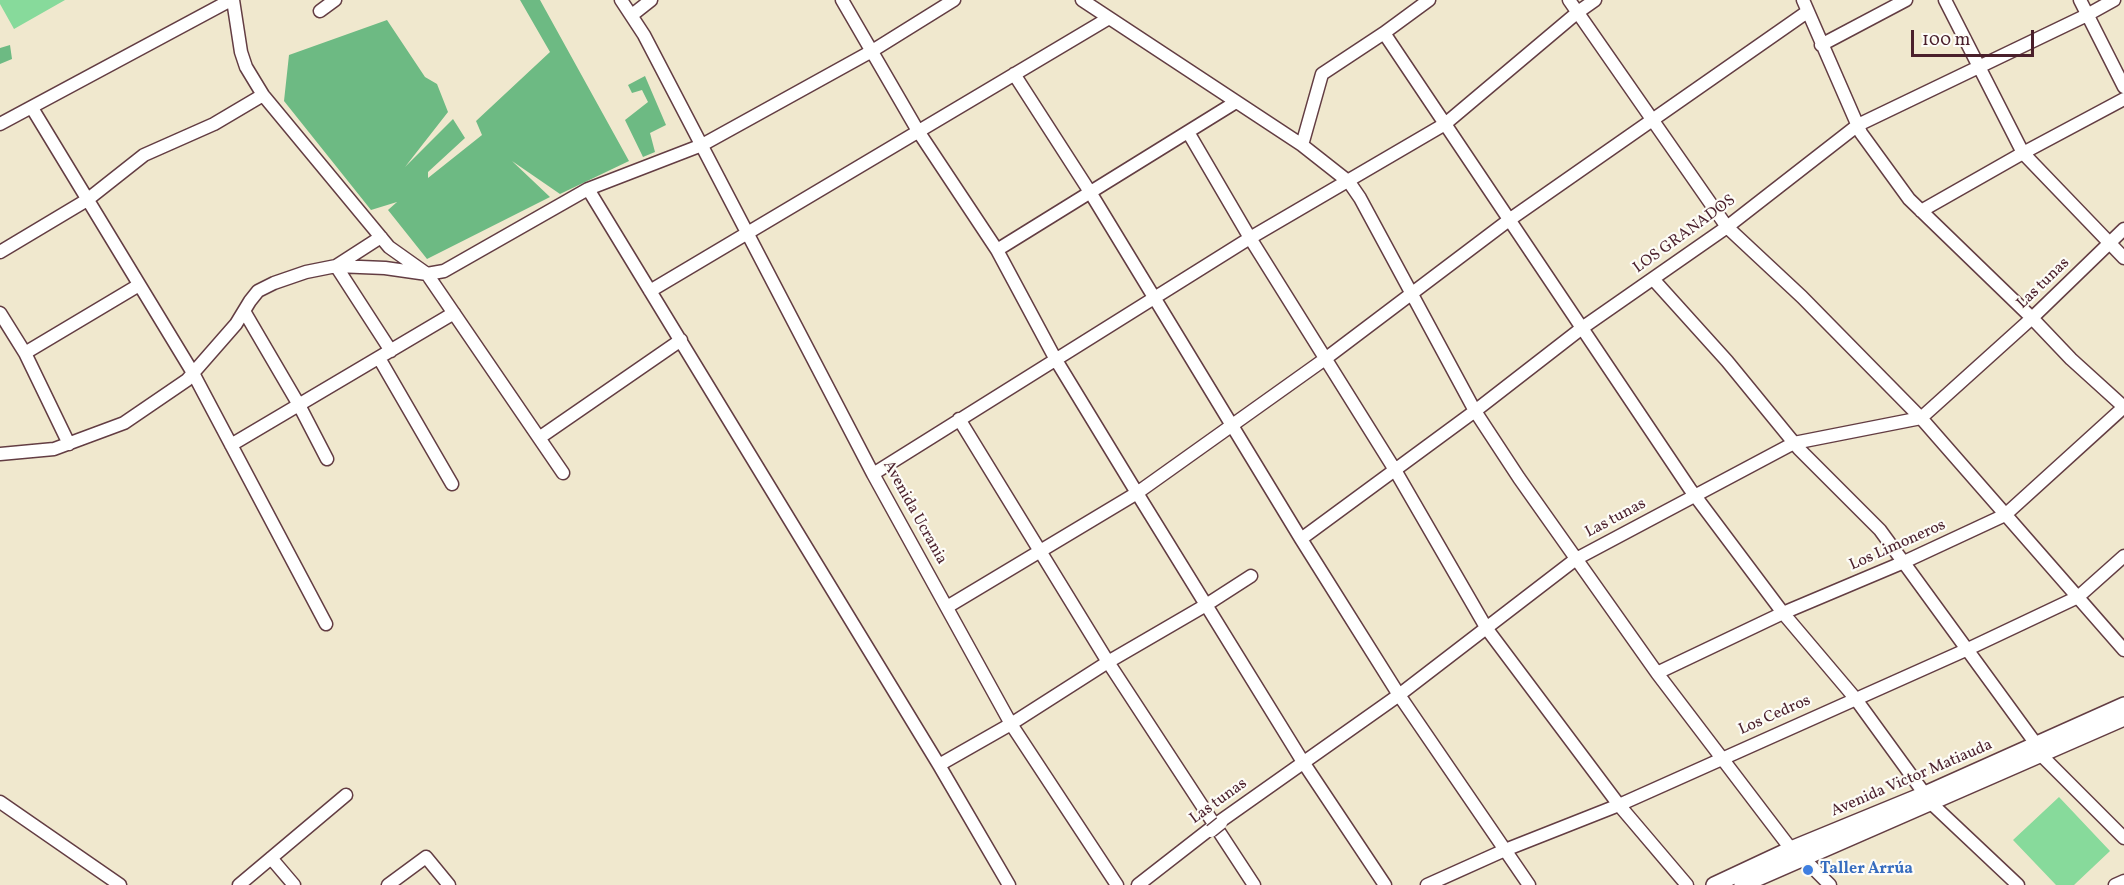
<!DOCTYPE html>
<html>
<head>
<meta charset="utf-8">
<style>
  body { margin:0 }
  #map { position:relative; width:2124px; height:885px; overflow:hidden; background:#f0e8ce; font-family:Vollkorn,serif }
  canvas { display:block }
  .scale { position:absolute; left:1911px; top:30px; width:123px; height:27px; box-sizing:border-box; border:3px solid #4a1f2b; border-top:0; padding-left:8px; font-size:18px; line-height:21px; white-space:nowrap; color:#4a1f2b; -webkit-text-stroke:4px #fdfcf7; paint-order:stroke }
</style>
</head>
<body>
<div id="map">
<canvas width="2124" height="885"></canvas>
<div class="scale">100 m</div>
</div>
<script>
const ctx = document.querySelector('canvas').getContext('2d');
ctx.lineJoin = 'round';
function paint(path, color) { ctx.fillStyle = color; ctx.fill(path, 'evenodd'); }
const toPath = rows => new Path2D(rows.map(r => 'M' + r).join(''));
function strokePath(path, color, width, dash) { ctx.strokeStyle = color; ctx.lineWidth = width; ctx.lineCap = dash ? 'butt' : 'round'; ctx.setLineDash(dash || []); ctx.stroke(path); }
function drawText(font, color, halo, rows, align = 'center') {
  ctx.font = font + ' Vollkorn,serif'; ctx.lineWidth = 4.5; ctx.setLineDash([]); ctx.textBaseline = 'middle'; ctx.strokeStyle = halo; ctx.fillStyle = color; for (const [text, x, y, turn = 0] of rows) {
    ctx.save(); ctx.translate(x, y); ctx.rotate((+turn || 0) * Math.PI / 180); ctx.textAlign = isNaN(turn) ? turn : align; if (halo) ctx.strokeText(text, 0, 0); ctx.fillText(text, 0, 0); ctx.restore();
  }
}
paint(toPath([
  [0,0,65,0,14,29,0,4],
  [2059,797,2110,851,2074,885,2056,885,2013,840]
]), '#87da9b');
paint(toPath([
  [520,0,540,0,629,161,560,194,512,161,550,197,427,259,388,210,397,202,371,210,284,101,289,55,387,20,425,77,437,84,448,112,405,167,453,119,465,138,428,172,428,178,482,135,476,121,550,52],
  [10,45,12,59,0,64,0,48],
  [645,76,666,125,650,133,655,152,643,157,625,120,648,102,642,90,632,93,628,85]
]), '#6dba83');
const minor = toPath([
  [233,0,241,52,246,67,263,95,389,247,427,274,563,473],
  [621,0,644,35,873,474,1011,724,1117,885],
  [842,0,918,131,997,250,1056,360,1137,493,1303,762,1385,885],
  [1082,0,1302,145,1349,182,1360,198,1475,411,1519,478,1657,673,1791,849,1804,859,1830,885],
  [1569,0,1727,227,1802,297,1921,418,2124,650],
  [1803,0,1861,133,1909,199,2032,318,2071,359,2124,407],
  [2080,0,2124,87],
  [320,11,335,0],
  [632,15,651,0],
  [1384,33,1690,489,1783,613,1855,698,1932,804,2018,885],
  [1821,45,1906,0],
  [1014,74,1090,192,1301,539,1399,695,1529,885],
  [2124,99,2023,153,2124,258],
  [32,108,193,373,326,624],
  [0,124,231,0],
  [1188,132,1250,238,1395,470,1487,629,1619,805,1687,885],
  [1302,145,1322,74,1384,33,1429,0],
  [588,189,939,765,1009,885],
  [1921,211,2023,153,1945,0],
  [381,237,336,266,391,351],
  [997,250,1236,102],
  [0,252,87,200,144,155,214,124,263,95],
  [1653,279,1727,361,1799,449,1880,530,2036,744,2040,754,2124,838],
  [650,291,1109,18],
  [244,311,299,405,327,459],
  [0,313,25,353,69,444],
  [25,353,139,285],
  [379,358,452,484],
  [959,419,1108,662,1254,885],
  [539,438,681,340],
  [231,445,454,313],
  [0,454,54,449,124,423,187,380,236,324,250,301,258,291,274,283,306,272,336,266,385,268,427,274,444,271,588,189,702,145,872,51,954,0],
  [873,474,1250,238,1445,124,1578,12,1595,0],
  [1301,539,1475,411,1582,328,1727,227,1858,125,2087,15,2114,0],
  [947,607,1137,493,1325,359,1509,220,1807,12],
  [1657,673,1783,613,1904,562,2005,515,2124,407],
  [939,765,1011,724,1108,662,1206,605,1251,576],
  [0,802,120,885],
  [271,858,294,885],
  [239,885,346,795],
  [388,885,426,857,449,885],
  [1138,885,1215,825,1399,695,1576,559,1794,443,1921,418,2032,318,2124,229],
  [1427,885,1505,850,1619,805,1968,649,2078,597,2124,556],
  [2115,885,2124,881]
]);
const major = toPath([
  [1714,885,1791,849,1925,794,2124,705],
  [1742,885,2124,718]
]);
strokePath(minor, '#633d43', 15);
strokePath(major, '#633d43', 18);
strokePath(minor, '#fff', 12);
strokePath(major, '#fff', 15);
const minorBridge = toPath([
  [1211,831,1221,823]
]);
strokePath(minorBridge, '#633d43', 15, []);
strokePath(minorBridge, '#fff', 12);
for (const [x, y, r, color] of [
  [1808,870,6,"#3f7fe0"]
]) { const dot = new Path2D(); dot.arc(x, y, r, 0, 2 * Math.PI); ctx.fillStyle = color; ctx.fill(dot); strokePath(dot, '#fdfcf7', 2); }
drawText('16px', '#4a1f2b', '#fdfcf7', [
  ["LOS GRANADOS",1685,235,-36],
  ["Las tunas",2044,284,-44],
  ["Avenida Ucrania",914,513,61],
  ["Las tunas",1616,519,-28],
  ["Los Limoneros",1898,546,-24],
  ["Los Cedros",1775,716,-24],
  ["Avenida Victor Matiauda",1912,779,-23],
  ["Las tunas",1219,802,-36]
]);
drawText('bold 16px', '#366cbe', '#fdfcf7', [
  ["Taller Arrúa",1820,870]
], 'left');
</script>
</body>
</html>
